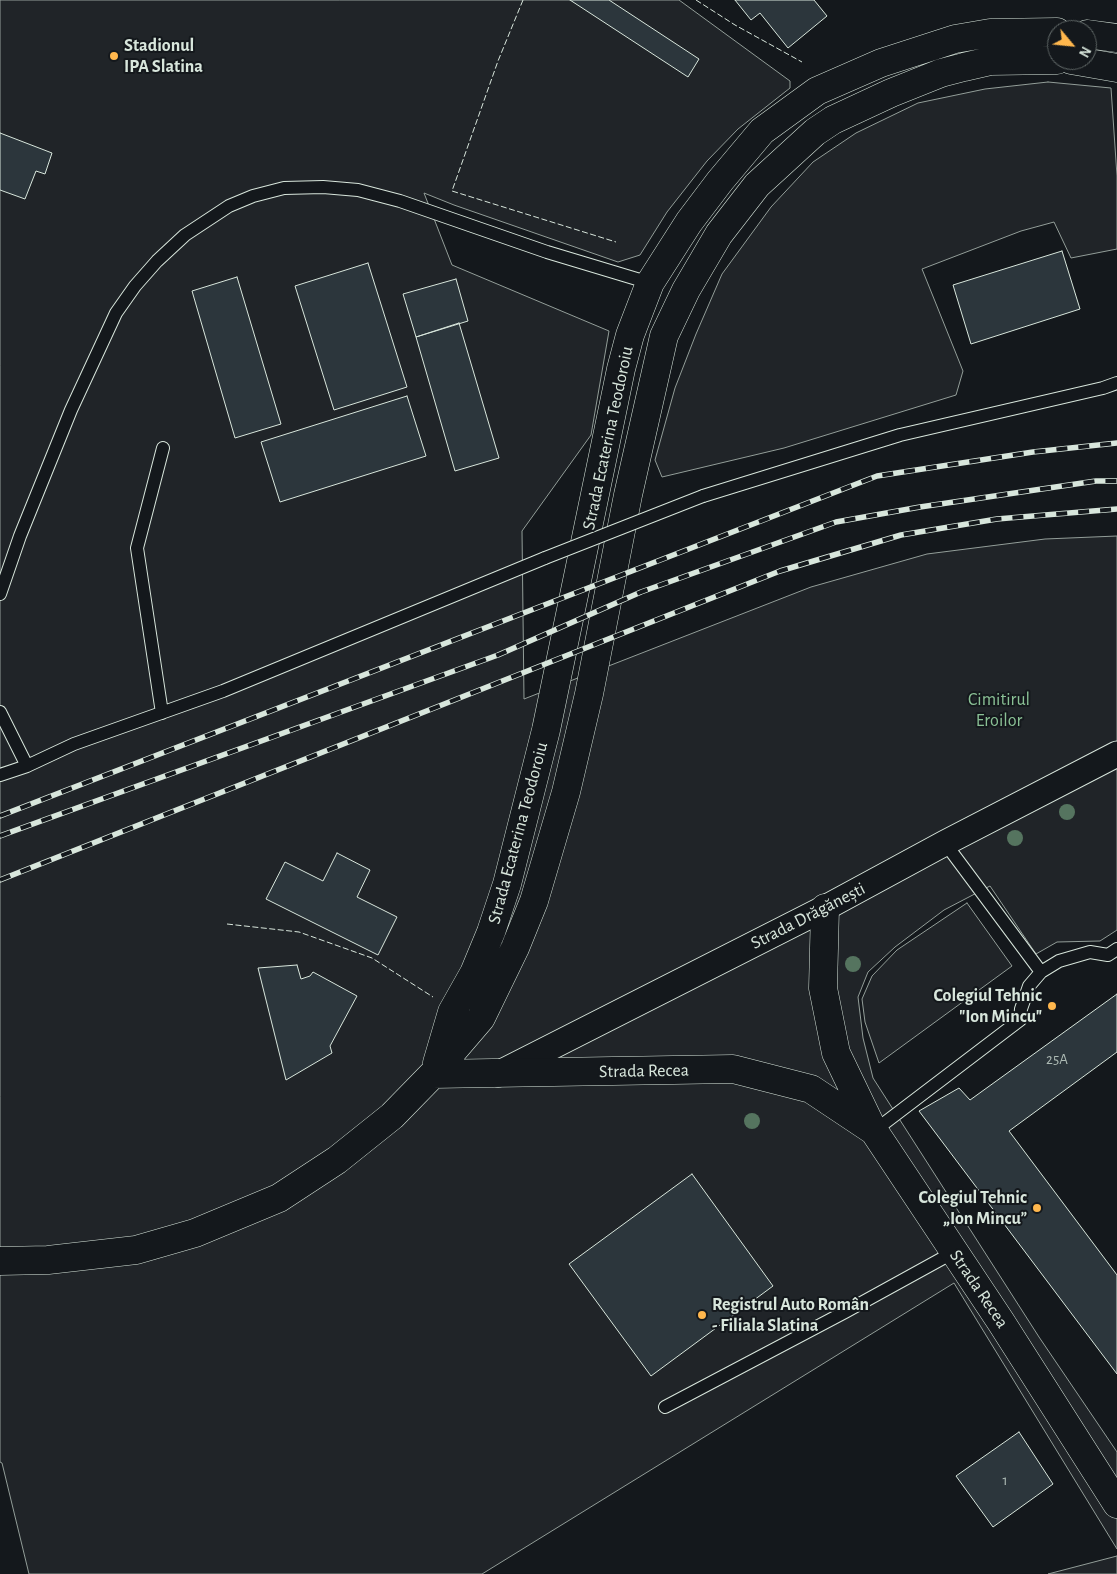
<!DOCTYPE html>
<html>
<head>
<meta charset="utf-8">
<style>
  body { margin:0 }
  #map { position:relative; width:1117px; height:1574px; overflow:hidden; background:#14181c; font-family:"Alegreya Sans",sans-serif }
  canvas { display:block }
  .north { position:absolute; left:1047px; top:20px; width:50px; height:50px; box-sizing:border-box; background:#14181c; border:1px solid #626a69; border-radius:50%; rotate:118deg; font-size:14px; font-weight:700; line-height:20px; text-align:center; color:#d8e6dc }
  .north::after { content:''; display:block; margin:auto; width:18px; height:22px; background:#ffb74d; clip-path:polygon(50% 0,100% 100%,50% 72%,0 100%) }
</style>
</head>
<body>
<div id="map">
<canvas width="1117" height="1574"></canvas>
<div class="north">N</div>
</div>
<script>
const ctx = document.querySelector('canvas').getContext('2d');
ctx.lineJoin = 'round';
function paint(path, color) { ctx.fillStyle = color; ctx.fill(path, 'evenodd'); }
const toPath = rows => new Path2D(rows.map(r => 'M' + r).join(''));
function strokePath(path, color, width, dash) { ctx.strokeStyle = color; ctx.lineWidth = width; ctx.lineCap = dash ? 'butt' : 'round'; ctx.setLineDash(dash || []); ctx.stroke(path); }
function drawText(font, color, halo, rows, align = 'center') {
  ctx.font = font + ' "Alegreya Sans",sans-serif'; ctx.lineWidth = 4; ctx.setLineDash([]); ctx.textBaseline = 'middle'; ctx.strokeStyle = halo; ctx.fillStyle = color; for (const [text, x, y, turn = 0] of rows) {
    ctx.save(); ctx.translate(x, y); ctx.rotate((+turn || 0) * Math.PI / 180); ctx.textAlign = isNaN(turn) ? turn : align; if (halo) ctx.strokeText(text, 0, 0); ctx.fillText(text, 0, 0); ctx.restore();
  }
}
const green = toPath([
  [0,0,679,0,790,81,790,88,738,129,707,161,667,212,640,255,618,262,454,205,424,193,452,265,609,331,591,435,522,531,524,699,811,587,927,554,1045,539,1117,536,1117,930,1100,941,1057,942,1036,954,990,886,944,910,895,947,868,972,858,997,863,1038,873,1078,1039,1337,1117,1452,1117,1549,954,1283,482,1574,29,1574,2,1463,0,1462,0,0],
  [1048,82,1111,88,1117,176,1117,249,1071,258,1054,222,1021,231,922,269,963,371,956,395,784,448,662,477,655,460,675,388,696,334,722,274,771,207,813,162,856,133,918,103,985,89,1048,82],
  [967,903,1012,966,879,1063,865,1022,862,999,872,976,897,950,967,903],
  [1117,1556,1117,1574,1048,1574,1117,1556]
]);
paint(green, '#202428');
strokePath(green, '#939e99', 1);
const building = toPath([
  [570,0,609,0,699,59,688,77,570,0],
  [735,0,814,0,827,16,788,48,760,13,751,20,735,0],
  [0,133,52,153,45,174,36,171,25,199,0,190,0,133],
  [1062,251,1080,309,971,344,953,285,1062,251],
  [368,263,407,387,334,410,295,286,368,263],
  [237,277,281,424,235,438,192,291,237,277],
  [456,279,468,321,416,337,403,294,456,279],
  [459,323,499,458,455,471,416,337,459,323],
  [407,396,426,456,280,502,261,442,407,396],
  [337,853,370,870,357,897,397,917,378,955,266,899,285,862,323,881,337,853],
  [297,965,301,979,310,976,313,972,357,996,330,1046,332,1053,286,1080,258,968,297,965],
  [1117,994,1117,1052,1009,1131,1117,1275,1117,1374,919,1111,959,1088,970,1100,1117,994],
  [692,1174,773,1286,651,1376,569,1264,692,1174],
  [1019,1432,1053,1484,993,1527,956,1476,1019,1432]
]);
paint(building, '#2c363c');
strokePath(building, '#d8e6dc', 1);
const service = toPath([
  [703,496,900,435,1103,388,1117,383],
  [0,594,20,536,71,410,116,313,135,286,157,261,185,235,229,206,253,196,284,188,323,187,358,190,400,201,547,252,650,283],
  [0,712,27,766],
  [162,713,137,548,163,448],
  [0,775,27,766,74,744,223,691,545,558],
  [945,843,1041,972,1059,961,1090,952,1108,955,1117,949],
  [874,1131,1020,1020,1021,1009,1029,986,1041,972],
  [665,1407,845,1312,954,1252]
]);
const minor = toPath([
  [498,1074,825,908,945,843,1117,754]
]);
const secondary = toPath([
  [1087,34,1117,38],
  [1071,60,1117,68],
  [825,908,823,988,836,1053,873,1130],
  [437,1063,452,1012,474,973,491,932,507,884,546,730,621,369,630,335,650,283,689,222,720,181,762,131,817,91,881,63,955,39,990,33,1057,32],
  [433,1074,733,1069,811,1089,874,1131,1001,1322,1117,1504],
  [0,1261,48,1260,136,1250,195,1233,279,1198,337,1160,392,1116,433,1074,481,1018,515,948,534,901,566,792,589,694,628,495,664,336,686,290,719,234,757,185,815,132,833,120,891,93,941,73,964,67,990,61,1057,60]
]);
strokePath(service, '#d8e6dc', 14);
strokePath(minor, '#d8e6dc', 27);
strokePath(secondary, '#d8e6dc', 29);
strokePath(service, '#14181c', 12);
strokePath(minor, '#14181c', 25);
strokePath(secondary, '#14181c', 28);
const rail = toPath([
  [0,816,877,476,1033,452,1117,443],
  [0,836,498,655,641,592,836,522,920,507,1096,481,1117,481],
  [0,880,780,571,901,535,997,519,1117,509]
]);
strokePath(rail, '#d8e6dc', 5.5);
strokePath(rail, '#14181c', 4, [11]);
const serviceBridge = toPath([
  [545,558,703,496]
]);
strokePath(serviceBridge, '#d8e6dc', 14, []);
strokePath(serviceBridge, '#14181c', 12);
strokePath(toPath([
  [523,0,498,61,452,191,616,242],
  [696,0,735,25,802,62],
  [227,924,299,932,372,958,433,997]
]), '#d8e6dc', 1, [6, 2.5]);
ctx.fillStyle = '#55745f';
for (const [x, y] of [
  [1067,812],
  [1015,838],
  [853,964],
  [752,1121]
]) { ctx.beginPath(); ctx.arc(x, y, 8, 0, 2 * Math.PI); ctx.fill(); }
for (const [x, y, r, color] of [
  [114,56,5,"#ffb74d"],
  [1052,1006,5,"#ffb74d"],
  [1037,1208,5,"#ffb74d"],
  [702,1315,5,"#ffb74d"]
]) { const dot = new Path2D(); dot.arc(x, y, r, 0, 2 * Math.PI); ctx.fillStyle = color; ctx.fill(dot); strokePath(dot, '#14181c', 2); }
drawText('15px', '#adbab4', null, [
  ["25A",1057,1059],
  ["1",1005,1480]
]);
drawText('bold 18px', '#d8e6dc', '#14181c', [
  ["Stadionul",124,46],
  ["IPA Slatina",124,67],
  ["Colegiul Tehnic",1042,996,"right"],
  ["\"Ion Mincu\"",1042,1017,"right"],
  ["Colegiul Tehnic",1027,1198,"right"],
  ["„Ion Mincu”",1027,1219,"right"],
  ["Registrul Auto Român",712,1305],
  ["- Filiala Slatina",712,1326]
], 'left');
drawText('18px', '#d8e6dc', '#14181c', [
  ["Strada Ecaterina Teodoroiu",608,438,-78],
  ["Strada Ecaterina Teodoroiu",518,833,-75],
  ["Strada Drăgănești",808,916,-27],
  ["Strada Recea",644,1071,-1],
  ["Strada Recea",979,1289,56]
]);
drawText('18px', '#8ac095', '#14181c', [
  ["Cimitirul",999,700],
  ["Eroilor",999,721]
]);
</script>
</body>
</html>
